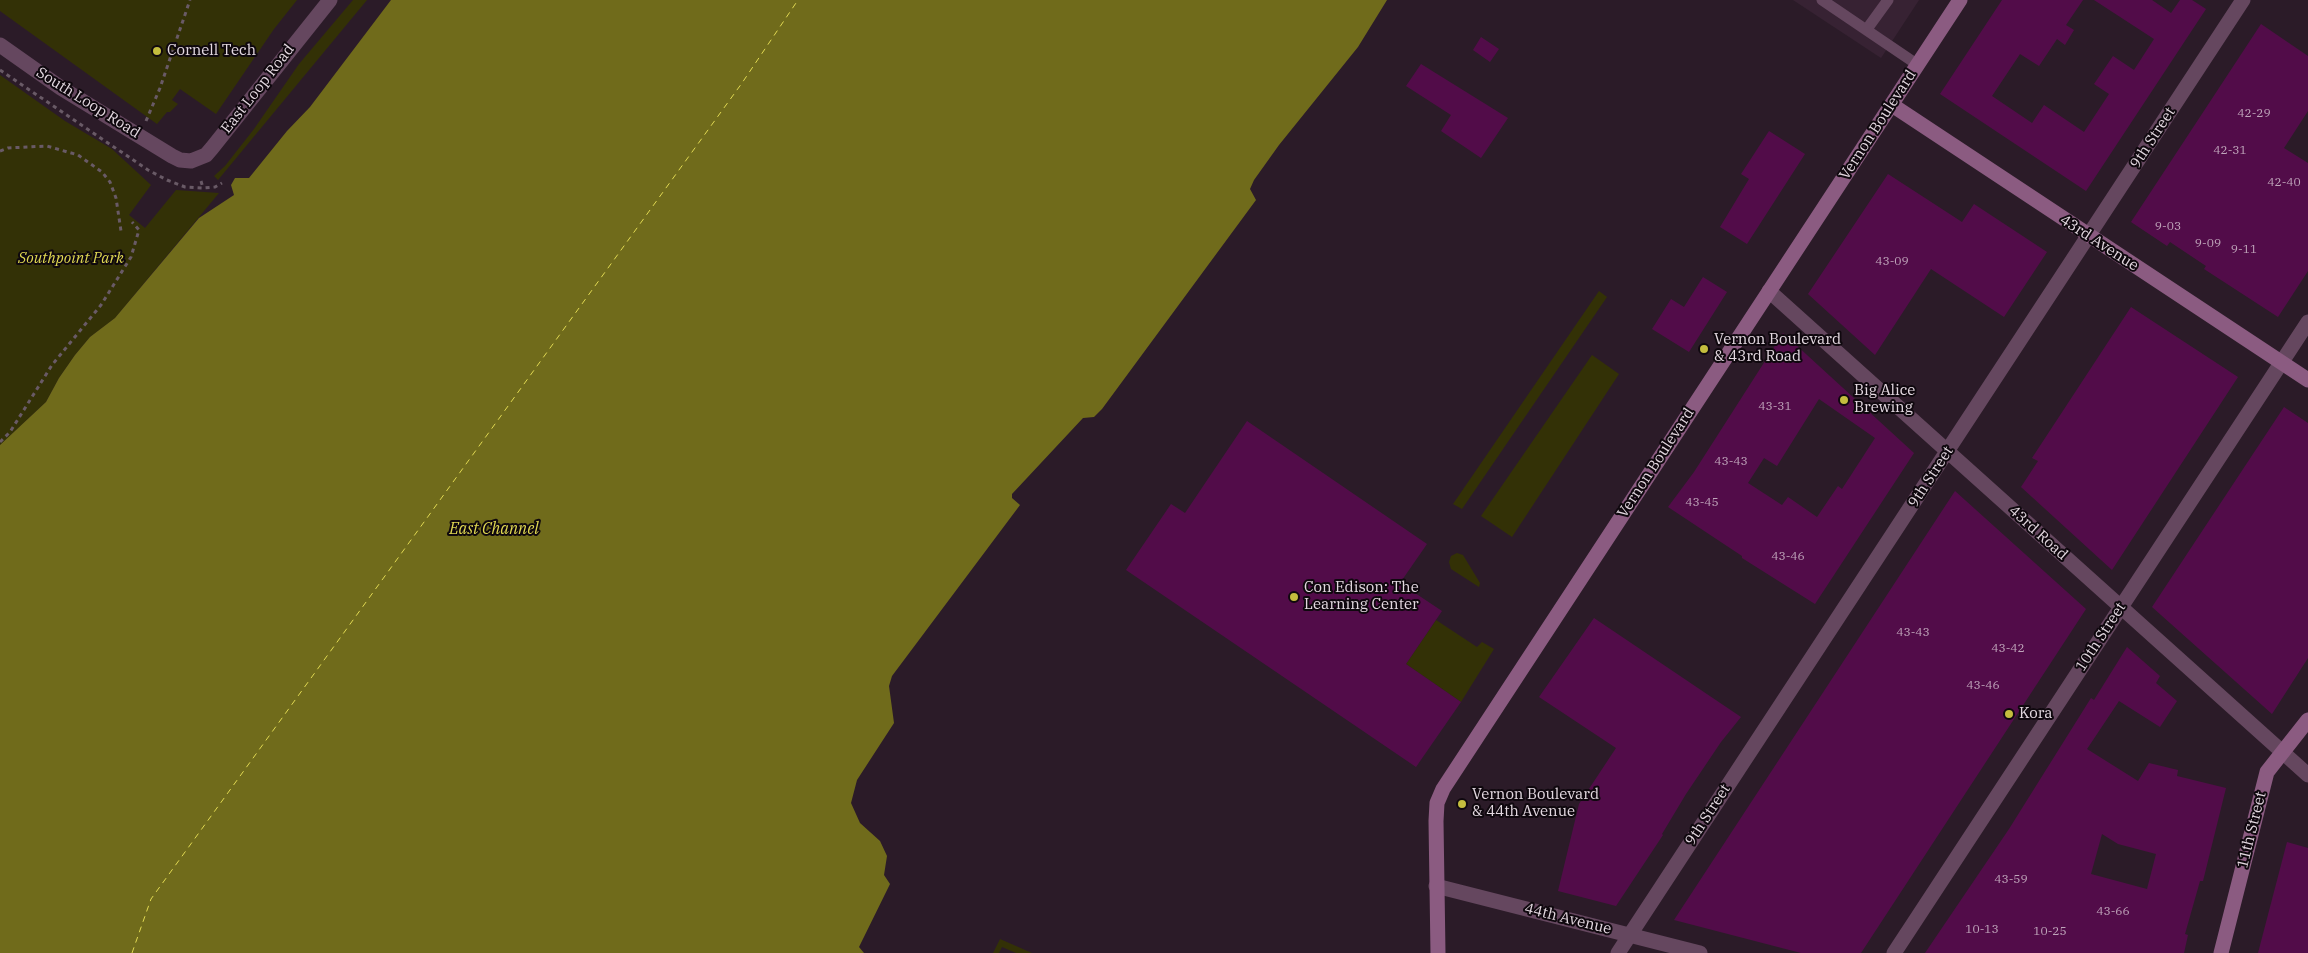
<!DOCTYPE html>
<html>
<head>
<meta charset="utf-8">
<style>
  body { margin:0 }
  canvas { display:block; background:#2b1b28 }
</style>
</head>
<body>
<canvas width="2308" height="953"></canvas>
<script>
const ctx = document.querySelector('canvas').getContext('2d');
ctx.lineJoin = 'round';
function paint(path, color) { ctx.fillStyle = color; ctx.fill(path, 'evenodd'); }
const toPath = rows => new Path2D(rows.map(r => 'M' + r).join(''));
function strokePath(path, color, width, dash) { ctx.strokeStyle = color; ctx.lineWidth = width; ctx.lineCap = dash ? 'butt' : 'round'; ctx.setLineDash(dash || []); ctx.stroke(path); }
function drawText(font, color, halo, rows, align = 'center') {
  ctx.font = font + ' "IBM Plex Serif",serif'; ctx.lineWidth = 4; ctx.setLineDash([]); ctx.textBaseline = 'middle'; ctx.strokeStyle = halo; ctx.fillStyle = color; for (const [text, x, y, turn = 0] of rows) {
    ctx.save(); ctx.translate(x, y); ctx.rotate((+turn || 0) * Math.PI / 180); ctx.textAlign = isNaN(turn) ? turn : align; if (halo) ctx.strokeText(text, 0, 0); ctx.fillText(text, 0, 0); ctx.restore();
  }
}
paint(toPath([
  [1793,0,1919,0,1881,58]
]), '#372233');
paint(toPath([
  [0,0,297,0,274,29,216,114,180,89,172,100,178,104,170,112,167,112,157,124,0,11],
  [353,0,367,0,218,180,214,176,225,166,254,129,299,64],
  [0,75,65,121,112,149,151,185,129,215,145,228,176,190,219,193,115,318,90,337,75,355,59,378,46,402,0,445],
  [1599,291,1607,297,1462,509,1453,504],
  [1592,355,1619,374,1512,537,1481,516],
  [1457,553,1463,555,1480,583,1479,587,1451,569,1449,562,1451,556],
  [1436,620,1477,647,1482,642,1494,649,1461,702,1406,664],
  [1000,939,1032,953,1016,953,1002,947,999,953,993,953]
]), '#333106');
paint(toPath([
  [391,0,1387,0,1358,47,1279,145,1254,180,1250,189,1256,200,1102,409,1094,417,1083,418,1012,494,1012,498,1020,505,892,676,889,686,894,723,857,780,851,803,860,823,880,841,887,856,884,875,890,884,859,947,864,953,0,953,0,445,46,402,59,378,75,355,90,337,115,318,199,218,234,195,231,185,235,178,249,178,287,131,310,107]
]), '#706b1b');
strokePath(toPath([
  [132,953,151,899,742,83,798,0]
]), '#e0d852', 1, [6, 5]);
paint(toPath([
  [2002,0,2083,0,2066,25,2074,30,2065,45,2057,39,2039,66,2020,54,1992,96,2032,123,2044,105,2084,132,2109,94,2094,84,2113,56,2134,70,2154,39,2094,0,2152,0,2171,13,2180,0,2192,0,2206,9,2086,191,1940,94],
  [2261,24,2308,56,2308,111,2284,148,2308,163,2308,271,2278,317,2204,269,2206,266,2170,242,2167,246,2131,222],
  [1481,37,1499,49,1490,62,1473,50],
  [1421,64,1508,118,1481,158,1441,131,1451,115,1406,86],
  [1769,131,1805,154,1747,244,1720,227,1749,179,1741,174],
  [1888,174,1962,222,1974,204,2047,252,2004,317,1931,269,1875,355,1808,294],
  [1703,277,1727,292,1689,352,1652,329,1671,299,1684,307],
  [2131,307,2238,377,2112,570,2021,487,2038,461,2032,458],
  [1783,333,1914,453,1815,604,1742,558,1742,556,1668,507,1694,472],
  [1819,399,1875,438,1842,489,1838,486,1817,517,1788,497,1782,505,1748,483,1764,458,1777,466],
  [2284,407,2308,423,2308,658,2272,714,2152,607],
  [1247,421,1427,544,1400,583,1442,611,1406,664,1461,702,1416,767,1126,570,1171,504,1185,513],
  [1955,491,2086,609,1861,953,1801,953,1674,920],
  [1594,618,1741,717,1721,742,1686,794,1662,834,1663,835,1616,906,1558,891,1579,804,1616,748,1539,697],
  [2127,647,2160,676,2156,683,2177,701,2160,727,2119,701,2087,749,2138,781,2149,763,2178,770,2177,776,2226,788,2203,881,2200,881,2185,934,2188,935,2184,953,1925,953,2009,829,2091,698,2094,700],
  [2102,834,2118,844,2156,854,2147,889,2091,874],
  [2287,842,2308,848,2308,953,2258,953]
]), '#520c49');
strokePath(toPath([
  [0,70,148,170,167,180,185,187,203,188,215,187,222,183],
  [146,121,160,88,190,0],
  [0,151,8,148,47,146,78,155,102,172,110,182,116,198,121,231],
  [201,181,203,188],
  [0,442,10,432,52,365,101,305,131,257,139,230,132,222]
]), '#695a66', 3, [4, 4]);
strokePath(toPath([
  [1822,0,1918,65],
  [1867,29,1888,0]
]), '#65475f', 11);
strokePath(toPath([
  [0,45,61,88,172,156,180,160,191,161,206,155,212,148,330,0],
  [1769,291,2308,775],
  [1436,886,1700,953],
  [1618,953,2243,0],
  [1894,953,2308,322]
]), '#65475f', 15);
strokePath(toPath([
  [1892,105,2308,380],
  [1438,953,1436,821,1437,803,1443,789,1960,0],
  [2221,953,2267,772,2308,720]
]), '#8b5b81', 15);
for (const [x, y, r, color] of [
  [157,51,5,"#c4bd3e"],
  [1704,349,5,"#c4bd3e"],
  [1844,400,5,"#c4bd3e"],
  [1294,597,5,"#c4bd3e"],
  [2009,714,5,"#c4bd3e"],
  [1462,804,5,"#c4bd3e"]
]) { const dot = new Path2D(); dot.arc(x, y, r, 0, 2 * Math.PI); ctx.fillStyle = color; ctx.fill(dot); strokePath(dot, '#0f080e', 2); }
drawText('12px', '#bfa5ba', null, [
  ["42-29",2254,114],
  ["42-31",2230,151],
  ["42-40",2284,183],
  ["9-03",2168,227],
  ["9-09",2208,244],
  ["9-11",2244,250],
  ["43-09",1892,262],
  ["43-31",1775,407],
  ["43-43",1731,462],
  ["43-45",1702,503],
  ["43-46",1788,557],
  ["43-43",1913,633],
  ["43-42",2008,649],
  ["43-46",1983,686],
  ["43-59",2011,880],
  ["43-66",2113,912],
  ["10-13",1982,930],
  ["10-25",2050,932]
]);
drawText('15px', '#e3d8e0', '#0f080e', [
  ["Cornell Tech",167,51],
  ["Vernon Boulevard",1714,340],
  ["& 43rd Road",1714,357],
  ["Big Alice",1854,391],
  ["Brewing",1854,408],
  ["Con Edison: The",1304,588],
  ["Learning Center",1304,605],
  ["Kora",2019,714],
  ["Vernon Boulevard",1472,795],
  ["& 44th Avenue",1472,812]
], 'left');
drawText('15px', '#e3d8e0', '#0f080e', [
  ["East Loop Road",258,89,-52],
  ["South Loop Road",88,103,32],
  ["Vernon Boulevard",1878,125,-57],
  ["9th Street",2153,138,-57],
  ["43rd Avenue",2099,243,33],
  ["Vernon Boulevard",1656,463,-57],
  ["9th Street",1931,477,-57],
  ["43rd Road",2038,533,42],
  ["10th Street",2101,637,-57],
  ["9th Street",1708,815,-57],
  ["11th Street",2252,830,-76],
  ["44th Avenue",1568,919,14]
]);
drawText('italic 15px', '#e0d852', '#0f080e', [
  ["Southpoint Park",71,259]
]);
drawText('italic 16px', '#e0d852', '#0f080e', [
  ["East Channel",494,529]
]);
</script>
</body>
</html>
